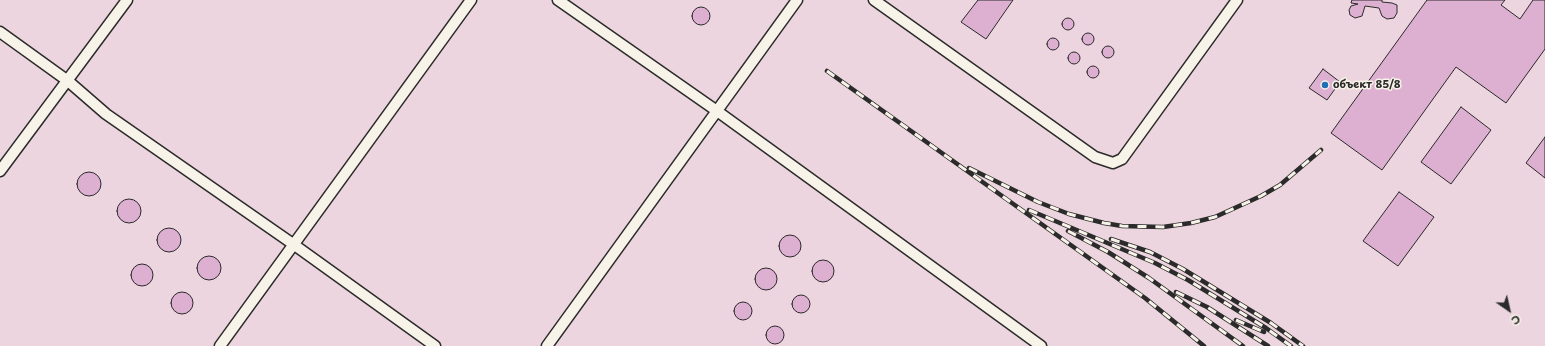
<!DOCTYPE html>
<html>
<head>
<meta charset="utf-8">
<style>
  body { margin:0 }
  #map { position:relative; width:1545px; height:346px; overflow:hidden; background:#f2e5e3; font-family:"Playpen Sans",sans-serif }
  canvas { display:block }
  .north { position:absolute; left:1489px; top:290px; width:40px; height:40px; -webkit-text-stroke:3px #f7f3e8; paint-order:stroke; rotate:146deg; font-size:11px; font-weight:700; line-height:16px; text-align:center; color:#2b2b2b }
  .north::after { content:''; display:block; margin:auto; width:14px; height:18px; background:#2b2b2b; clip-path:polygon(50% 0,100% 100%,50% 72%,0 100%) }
</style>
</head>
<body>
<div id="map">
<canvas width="1545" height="346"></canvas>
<div class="north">С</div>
</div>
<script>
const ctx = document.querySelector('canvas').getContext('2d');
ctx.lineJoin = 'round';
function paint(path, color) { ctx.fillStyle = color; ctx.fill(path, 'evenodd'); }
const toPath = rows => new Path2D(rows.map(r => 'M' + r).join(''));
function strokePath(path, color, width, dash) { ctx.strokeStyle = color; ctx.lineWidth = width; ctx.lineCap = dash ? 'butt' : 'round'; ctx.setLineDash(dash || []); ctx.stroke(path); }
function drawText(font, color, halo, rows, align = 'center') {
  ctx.font = font + ' "Playpen Sans",sans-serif'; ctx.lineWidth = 3; ctx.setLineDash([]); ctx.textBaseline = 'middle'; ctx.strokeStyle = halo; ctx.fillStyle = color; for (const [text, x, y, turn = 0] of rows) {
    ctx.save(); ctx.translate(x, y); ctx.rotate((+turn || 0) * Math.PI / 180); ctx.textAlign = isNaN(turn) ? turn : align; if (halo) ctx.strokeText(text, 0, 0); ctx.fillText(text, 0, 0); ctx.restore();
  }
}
paint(toPath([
  [0,0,1545,0,1545,346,0,346]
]), '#ecd5de');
const building = toPath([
  [978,0,1013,0,986,39,961,22,978,0],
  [1352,0,1382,0,1382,2,1392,3,1397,5,1397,13,1394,18,1387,19,1382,16,1379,8,1365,6,1362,16,1355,18,1350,15,1349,10,1351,6,1358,4,1351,3,1352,0],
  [1427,0,1505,0,1501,5,1520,19,1533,0,1545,0,1545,49,1506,103,1456,67,1382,170,1331,133,1427,0],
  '692 16a9 9 0 1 1 18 0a9 9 0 1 1-18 0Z',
  '1062 24a6 6 0 1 1 12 0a6 6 0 1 1-12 0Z',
  '1082 39a6 6 0 1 1 12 0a6 6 0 1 1-12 0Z',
  '1047 44a6 6 0 1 1 12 0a6 6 0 1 1-12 0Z',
  '1102 52a6 6 0 1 1 12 0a6 6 0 1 1-12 0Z',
  '1068 58a6 6 0 1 1 12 0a6 6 0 1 1-12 0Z',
  '1087 72a6 6 0 1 1 12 0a6 6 0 1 1-12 0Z',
  [1323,69,1340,82,1327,100,1309,88,1323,69],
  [1461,107,1491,130,1451,184,1421,162,1461,107],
  [1545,137,1545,178,1526,163,1545,137],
  '77 184a12 12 0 1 1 24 0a12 12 0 1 1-24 0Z',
  [1399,192,1434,217,1398,266,1363,241,1399,192],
  '117 211a12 12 0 1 1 24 0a12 12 0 1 1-24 0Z',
  '157 240a12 12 0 1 1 24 0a12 12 0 1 1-24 0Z',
  '779 246a11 11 0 1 1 22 0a11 11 0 1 1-22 0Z',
  '197 268a12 12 0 1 1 24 0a12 12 0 1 1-24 0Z',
  '812 271a11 11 0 1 1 22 0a11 11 0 1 1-22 0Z',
  '131 275a11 11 0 1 1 22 0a11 11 0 1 1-22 0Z',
  '755 279a11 11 0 1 1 22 0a11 11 0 1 1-22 0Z',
  '171 303a11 11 0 1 1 22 0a11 11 0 1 1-22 0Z',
  '792 304a9 9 0 1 1 18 0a9 9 0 1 1-18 0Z',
  '734 311a9 9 0 1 1 18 0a9 9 0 1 1-18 0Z',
  '766 335a9 9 0 1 1 18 0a9 9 0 1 1-18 0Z'
]);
paint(building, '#ddafd1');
strokePath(building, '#2b2b2b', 1);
const minor = toPath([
  [558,0,717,111,1041,346],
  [874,0,1095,157,1113,163,1122,159,1237,0],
  [0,32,68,81,106,114,293,244,435,346],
  [0,171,127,0],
  [220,346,471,0],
  [547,346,797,0]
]);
strokePath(minor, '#2b2b2b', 13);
strokePath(minor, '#f7f3e8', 10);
const rail = toPath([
  [827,71,1145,298,1204,346],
  [969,168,1038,202,1069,214,1104,223,1122,226,1163,227,1191,223,1215,217,1261,196,1280,185,1321,150],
  [1029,210,1155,263,1188,280,1266,328,1291,346],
  [1068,231,1108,252,1149,278,1243,346],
  [1111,239,1150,252,1183,269,1271,323,1303,346],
  [1176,292,1207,307,1268,346],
  [1236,320,1264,332]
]);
strokePath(rail, '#2b2b2b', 4.5);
strokePath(rail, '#f7f3e8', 3, [9]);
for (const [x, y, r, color] of [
  [1325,85,4,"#1f6fb2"]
]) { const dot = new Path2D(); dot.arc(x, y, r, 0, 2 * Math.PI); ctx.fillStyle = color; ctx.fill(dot); strokePath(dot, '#f7f3e8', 1.5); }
drawText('bold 11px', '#2b2b2b', '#f7f3e8', [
  ["объект 85/8",1333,85]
], 'left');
</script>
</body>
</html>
